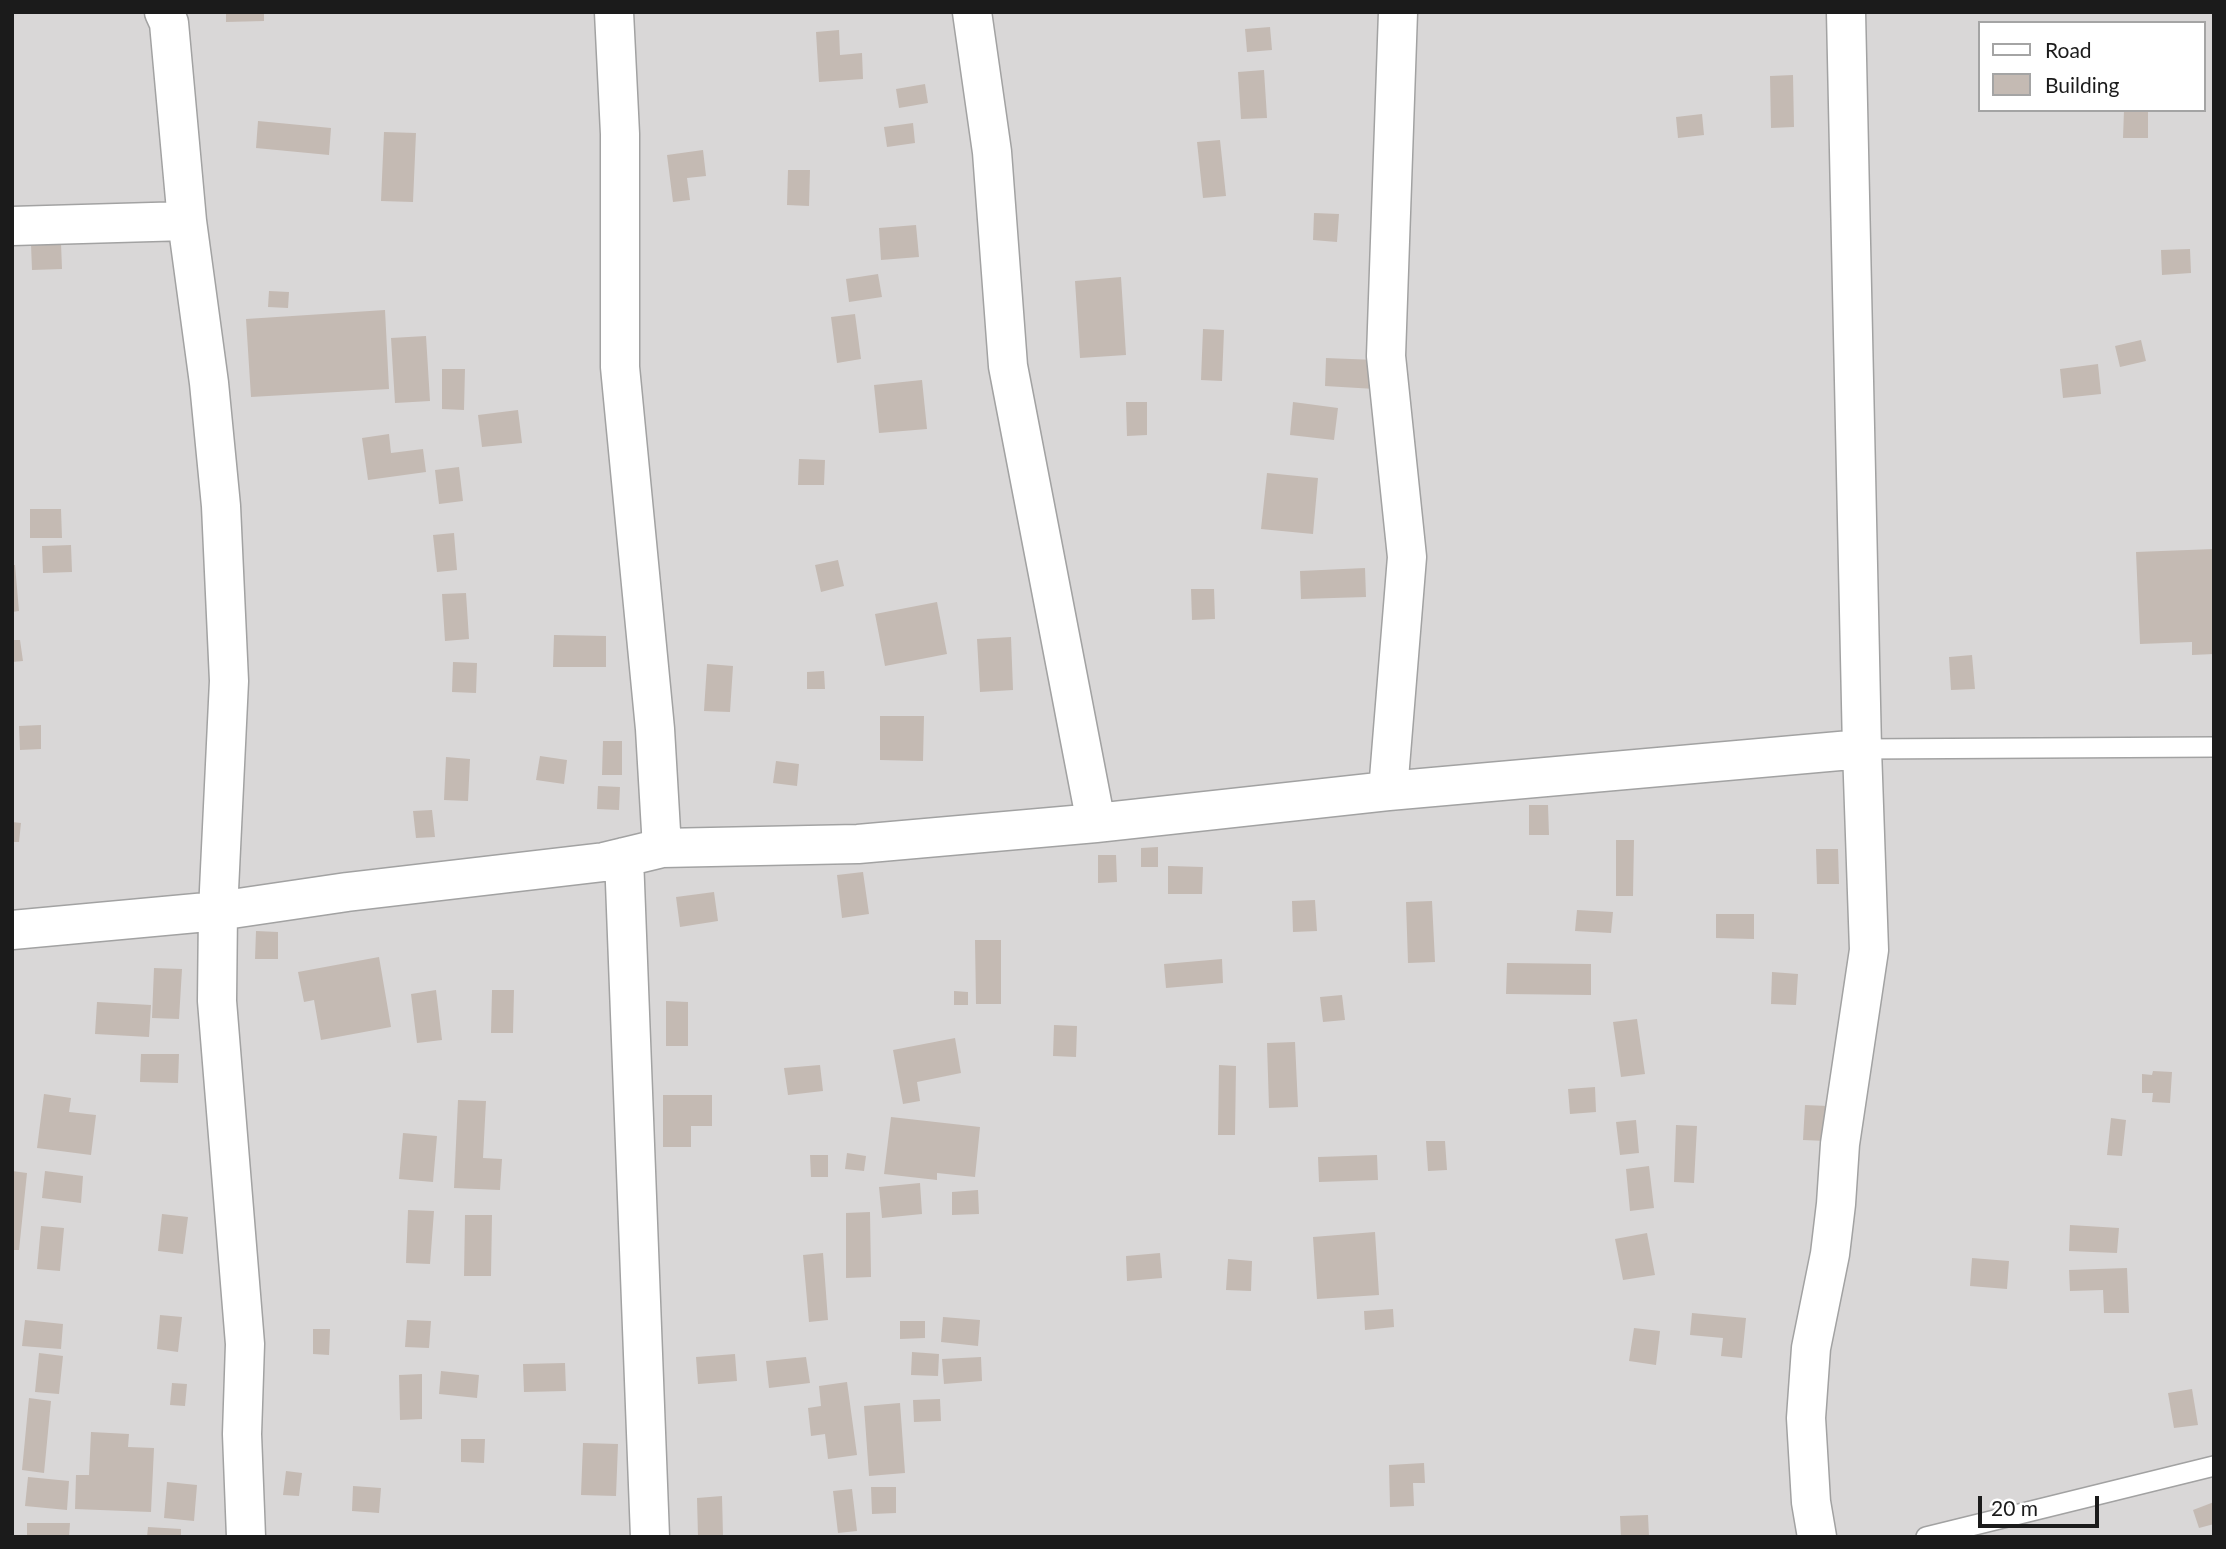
<!DOCTYPE html>
<html>
<head>
<meta charset="utf-8">
<style>
  body { margin:0 }
  #map { position:relative; width:2226px; height:1549px; overflow:hidden; background:#ede8df; font-family:Lato,sans-serif }
  canvas { display:block }
  .frame { position:absolute; inset:0; border:14px solid #1b1b1b; pointer-events:none }
  .legend { position:absolute; left:1978px; top:21px; width:228px; height:91px; box-sizing:border-box; background:#fff; border:2px solid #a4a4a4; margin:0; padding:9px 12px; list-style:none; font-size:21px; color:#1b1b1b }
  .legend li { display:flex; align-items:center; gap:14px; height:35px }
  .legend b { width:35px; border:2px solid #a4a4a4 }
  .scale { position:absolute; left:1978px; top:1496px; width:121px; height:32px; box-sizing:border-box; border:4px solid #1b1b1b; border-top:0; padding-left:9px; font-size:21px; line-height:24px; white-space:nowrap; color:#1b1b1b; -webkit-text-stroke:5px #fff; paint-order:stroke }
</style>
</head>
<body>
<div id="map">
<canvas width="2226" height="1549"></canvas>
<div class="frame"></div>
<ul class="legend">
<li><b style="height:9px;background:#fff"></b>Road</li>
<li><b style="height:19px;background:#c4bab3"></b>Building</li>
</ul>
<div class="scale">20 m</div>
</div>
<script>
const ctx = document.querySelector('canvas').getContext('2d');
ctx.lineJoin = 'round';
function paint(path, color) { ctx.fillStyle = color; ctx.fill(path, 'evenodd'); }
const toPath = rows => new Path2D(rows.map(r => 'M' + r).join(''));
function strokePath(path, color, width, dash) { ctx.strokeStyle = color; ctx.lineWidth = width; ctx.lineCap = dash ? 'butt' : 'round'; ctx.setLineDash(dash || []); ctx.stroke(path); }
paint(toPath([
  [12,12,2214,12,2214,1537,12,1537],
  [1979,23,2203,23,2203,110,1979,110]
]), '#d9d7d7');
paint(toPath([
  [226,12,264,12,264,21,226,22],
  [1270,27,1272,50,1247,52,1245,29],
  [839,30,840,55,862,53,863,79,819,82,816,32],
  [1264,70,1267,118,1241,119,1238,72],
  [1793,75,1794,127,1771,128,1770,76],
  [925,84,928,103,899,108,896,89],
  [2124,110,2148,110,2148,138,2123,138],
  [1702,114,1704,135,1678,138,1676,117],
  [258,121,331,128,329,155,256,148],
  [913,123,915,143,887,147,884,127],
  [384,132,416,133,413,202,381,201],
  [1220,140,1226,196,1203,198,1197,142],
  [703,150,706,176,687,178,690,200,673,202,667,155],
  [788,170,810,170,809,206,787,205],
  [1314,213,1339,214,1337,242,1313,240],
  [916,225,919,257,881,260,879,228],
  [61,243,62,269,32,270,31,244],
  [2190,249,2191,273,2162,275,2161,250],
  [878,274,882,297,849,302,846,279],
  [1121,277,1126,355,1080,358,1075,281],
  [269,291,289,292,288,308,268,307],
  [385,310,389,389,251,397,246,319],
  [855,314,861,359,837,363,831,317],
  [1203,329,1224,330,1222,381,1201,380],
  [426,336,430,401,395,403,391,338],
  [2141,340,2146,361,2120,367,2115,346],
  [1326,358,1376,360,1375,389,1325,386],
  [2098,364,2101,394,2063,398,2060,369],
  [442,369,465,369,464,410,442,409],
  [922,380,927,429,879,433,874,385],
  [1126,402,1147,402,1147,435,1127,436],
  [1293,402,1338,408,1334,440,1290,435],
  [518,410,522,443,482,447,478,415],
  [389,434,391,453,423,449,426,472,368,480,362,438],
  [799,459,825,460,824,485,798,485],
  [459,467,463,501,439,504,435,470],
  [1267,473,1318,478,1313,534,1261,529],
  [30,509,61,509,62,538,30,538],
  [454,533,457,570,437,572,433,535],
  [71,545,72,572,43,573,42,546],
  [2214,549,2214,654,2192,655,2192,642,2140,644,2136,552],
  [838,560,844,586,821,592,815,565],
  [12,565,15,565,19,611,12,612],
  [1365,568,1366,597,1301,599,1300,571],
  [1191,589,1214,589,1215,619,1192,620],
  [466,593,469,639,445,641,442,594],
  [937,602,947,654,885,666,875,614],
  [554,635,606,636,606,667,553,667],
  [1011,637,1013,690,980,692,977,639],
  [12,640,20,640,23,661,12,662],
  [1972,655,1975,689,1951,690,1949,657],
  [453,662,477,663,476,693,452,692],
  [707,664,733,666,730,712,704,711],
  [824,671,825,689,807,689,807,672],
  [880,716,924,716,923,761,880,760],
  [41,725,41,749,20,750,19,726],
  [603,741,622,741,622,775,602,775],
  [540,756,567,760,564,784,536,780],
  [446,757,470,759,468,801,444,800],
  [776,761,799,764,797,786,773,783],
  [598,786,620,787,619,810,597,809],
  [1529,805,1548,805,1549,835,1529,835],
  [432,810,435,837,416,838,413,811],
  [12,822,21,823,19,842,12,842],
  [1616,840,1634,840,1633,896,1616,896],
  [1158,847,1158,867,1141,867,1141,848],
  [1816,849,1838,849,1839,884,1817,884],
  [1098,855,1116,855,1117,882,1098,883],
  [1168,866,1203,867,1202,894,1168,894],
  [863,872,869,914,842,918,837,875],
  [714,892,718,921,680,927,676,897],
  [1315,900,1317,931,1293,932,1292,901],
  [1432,901,1435,962,1408,963,1406,902],
  [1577,910,1613,912,1611,933,1575,931],
  [1716,914,1754,914,1754,939,1716,938],
  [256,931,278,932,278,959,255,959],
  [975,940,1001,940,1001,1004,976,1004],
  [379,957,391,1027,321,1040,314,1000,304,1002,298,972],
  [1222,959,1223,983,1166,988,1164,964],
  [1507,963,1591,964,1591,995,1506,994],
  [154,968,182,969,179,1019,152,1018],
  [1772,972,1798,974,1796,1005,1771,1004],
  [436,990,442,1040,417,1043,411,994],
  [492,990,514,990,513,1033,491,1033],
  [954,991,968,992,968,1005,954,1005],
  [1342,995,1345,1020,1323,1022,1320,997],
  [666,1001,688,1002,688,1046,666,1046],
  [97,1002,151,1005,149,1037,95,1034],
  [1637,1019,1645,1074,1621,1077,1613,1022],
  [1054,1025,1077,1026,1076,1057,1053,1056],
  [955,1038,961,1073,917,1082,920,1101,903,1104,893,1050],
  [1295,1042,1298,1107,1269,1108,1267,1043],
  [141,1054,179,1054,178,1083,140,1082],
  [820,1065,823,1091,788,1095,784,1068],
  [1219,1065,1236,1066,1235,1135,1218,1135],
  [2153,1071,2172,1072,2170,1103,2152,1102,2153,1093,2142,1093,2142,1074,2152,1075],
  [1595,1087,1596,1112,1570,1114,1568,1089],
  [44,1094,71,1098,69,1112,96,1115,91,1155,37,1148],
  [663,1095,712,1095,712,1126,691,1126,691,1147,663,1147],
  [458,1100,486,1101,483,1158,502,1159,500,1190,454,1188],
  [1805,1105,1828,1106,1826,1141,1803,1140],
  [891,1117,980,1127,975,1177,937,1173,937,1180,884,1174],
  [2111,1118,2126,1120,2122,1156,2107,1155],
  [1636,1120,1639,1153,1620,1155,1616,1122],
  [1676,1125,1697,1126,1694,1183,1674,1182],
  [403,1133,437,1136,433,1182,399,1179],
  [1426,1141,1445,1141,1447,1170,1428,1171],
  [847,1153,866,1156,864,1171,845,1169],
  [810,1155,828,1155,828,1177,811,1177],
  [1377,1155,1378,1180,1319,1182,1318,1157],
  [1649,1166,1654,1208,1630,1211,1626,1169],
  [12,1171,27,1173,19,1250,12,1250],
  [45,1171,83,1176,81,1203,42,1198],
  [920,1183,922,1214,882,1218,879,1187],
  [978,1190,979,1214,952,1215,952,1192],
  [408,1210,434,1211,430,1264,406,1263],
  [870,1212,871,1277,846,1278,846,1213],
  [162,1214,188,1217,183,1254,158,1251],
  [465,1215,492,1215,491,1276,464,1276],
  [2070,1225,2119,1228,2117,1253,2069,1251],
  [41,1226,64,1228,60,1271,37,1269],
  [1375,1232,1379,1295,1317,1299,1313,1237],
  [1647,1233,1655,1275,1623,1280,1615,1239],
  [823,1253,828,1320,809,1322,803,1255],
  [1160,1253,1162,1278,1127,1281,1126,1256],
  [1972,1258,2009,1261,2007,1289,1970,1286],
  [1228,1259,1252,1261,1251,1291,1226,1290],
  [2127,1268,2129,1313,2104,1313,2103,1290,2070,1291,2069,1270],
  [1393,1309,1394,1327,1365,1330,1364,1311],
  [1692,1313,1746,1318,1742,1358,1721,1356,1723,1338,1690,1335],
  [160,1315,182,1317,178,1352,157,1349],
  [943,1317,980,1320,978,1346,941,1342],
  [25,1320,63,1324,61,1349,22,1346],
  [407,1320,431,1321,429,1348,405,1347],
  [900,1321,925,1321,925,1338,900,1339],
  [1634,1328,1660,1331,1656,1365,1629,1361],
  [313,1329,330,1329,329,1355,313,1354],
  [912,1352,939,1354,938,1376,911,1375],
  [39,1353,63,1356,59,1394,35,1392],
  [735,1354,737,1381,698,1384,696,1357],
  [806,1357,810,1383,769,1388,766,1361],
  [981,1357,982,1381,944,1384,942,1359],
  [565,1363,566,1391,524,1392,523,1364],
  [441,1371,479,1375,477,1398,439,1394],
  [422,1374,422,1419,400,1420,399,1375],
  [847,1382,857,1455,828,1459,825,1434,811,1436,808,1408,821,1406,819,1386],
  [172,1383,187,1384,185,1406,170,1405],
  [2192,1389,2198,1425,2174,1428,2168,1393],
  [29,1398,51,1401,44,1473,22,1470],
  [940,1399,941,1421,914,1422,913,1400],
  [900,1403,905,1473,869,1476,864,1406],
  [91,1432,129,1434,128,1447,154,1448,151,1512,75,1509,76,1475,89,1475],
  [461,1439,485,1439,484,1463,461,1462],
  [583,1443,618,1444,616,1496,581,1495],
  [1424,1463,1425,1483,1413,1483,1414,1506,1390,1507,1389,1465],
  [286,1471,302,1473,299,1496,283,1495],
  [28,1477,69,1481,67,1510,25,1506],
  [167,1482,197,1485,194,1521,164,1518],
  [353,1486,381,1488,379,1513,352,1511],
  [871,1487,896,1487,896,1513,872,1514],
  [852,1489,857,1531,838,1533,833,1491],
  [722,1496,723,1536,698,1537,697,1498],
  [2214,1502,2214,1524,2199,1528,2193,1510],
  [1648,1515,1649,1537,1621,1537,1620,1516],
  [27,1523,70,1523,69,1537,27,1537],
  [148,1527,181,1529,181,1537,147,1537]
]), '#c4bab3');
const lane = toPath([
  [1862,749,2214,747],
  [1926,1537,2214,1466]
]);
const street = toPath([
  [164,12,169,23,187,221,209,383,221,506,229,681,218,911,217,1001,245,1344,242,1434,246,1537],
  [614,12,620,134,620,367,655,729,662,848],
  [972,12,992,152,1008,366,1096,823],
  [12,226,187,221],
  [1388,791,1407,557,1386,356,1398,12],
  [624,857,650,1537],
  [12,930,218,911,347,892,604,862,662,848,858,844,1096,823,1388,791,1862,749],
  [1817,1537,1811,1502,1806,1418,1811,1348,1830,1254,1836,1204,1840,1144,1869,950,1862,749,1846,12]
]);
strokePath(lane, '#a2a2a2', 22);
strokePath(street, '#a2a2a2', 41);
strokePath(lane, '#fff', 19);
strokePath(street, '#fff', 38);
</script>
</body>
</html>
